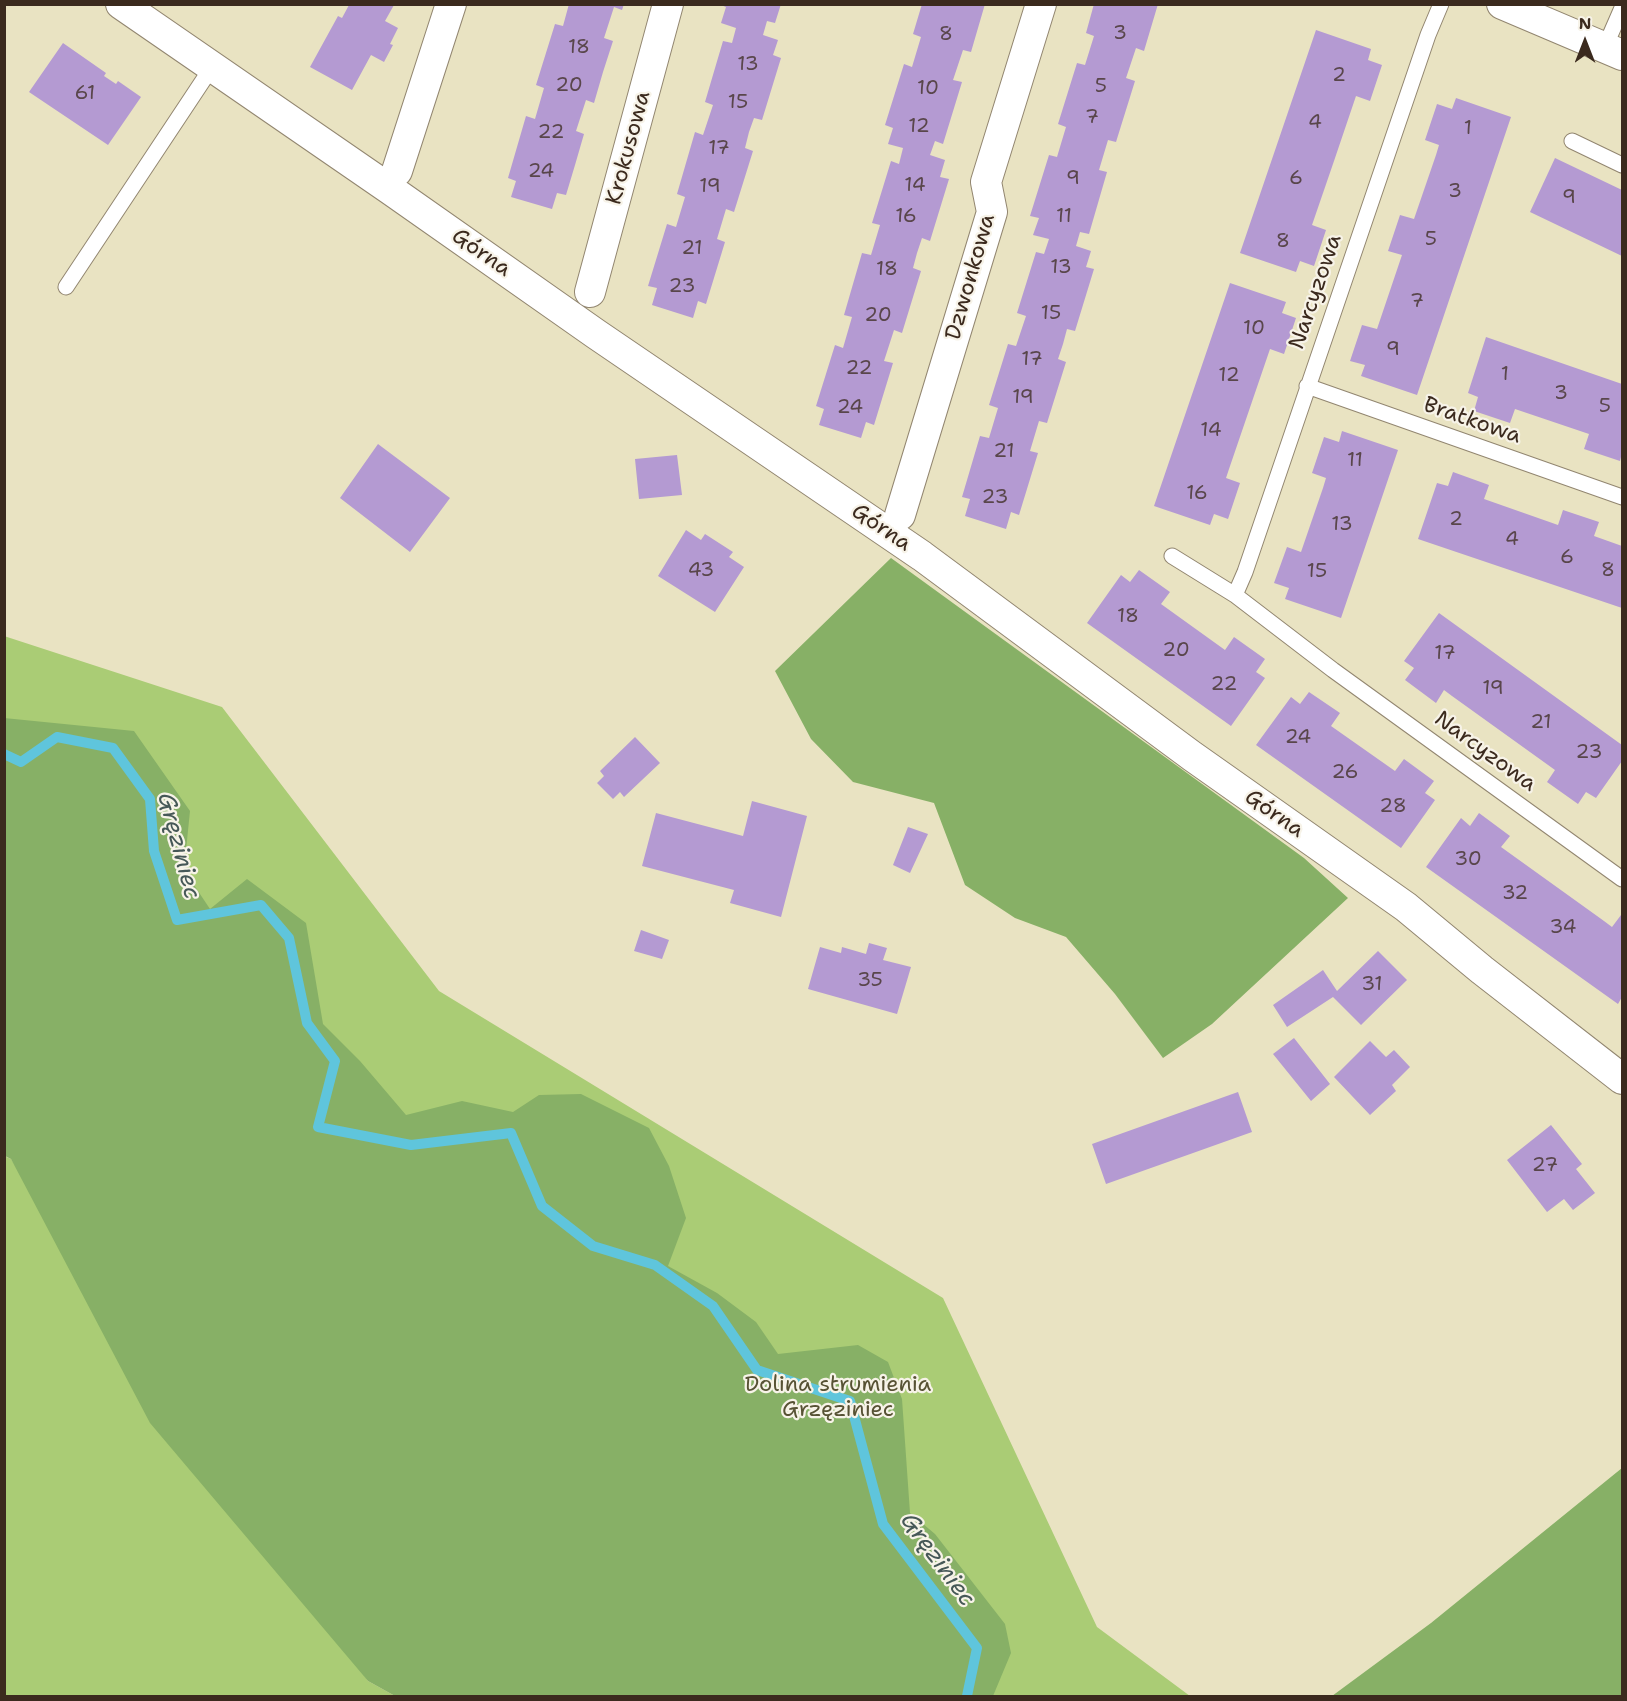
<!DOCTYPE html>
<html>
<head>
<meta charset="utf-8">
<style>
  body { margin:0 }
  #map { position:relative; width:1627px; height:1701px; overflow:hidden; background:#e9e3c2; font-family:"Shantell Sans",sans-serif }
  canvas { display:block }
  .frame { position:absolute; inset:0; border:6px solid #3b2a1e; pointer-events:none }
  .north { position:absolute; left:1555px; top:12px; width:60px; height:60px; -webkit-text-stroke:4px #f7f3e8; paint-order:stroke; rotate:0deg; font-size:16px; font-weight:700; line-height:24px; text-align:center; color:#3b2a1e }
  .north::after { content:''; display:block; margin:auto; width:21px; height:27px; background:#3b2a1e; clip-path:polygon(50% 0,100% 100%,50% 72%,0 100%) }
</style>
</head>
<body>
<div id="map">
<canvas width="1627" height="1701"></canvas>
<div class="frame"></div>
<div class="north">N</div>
</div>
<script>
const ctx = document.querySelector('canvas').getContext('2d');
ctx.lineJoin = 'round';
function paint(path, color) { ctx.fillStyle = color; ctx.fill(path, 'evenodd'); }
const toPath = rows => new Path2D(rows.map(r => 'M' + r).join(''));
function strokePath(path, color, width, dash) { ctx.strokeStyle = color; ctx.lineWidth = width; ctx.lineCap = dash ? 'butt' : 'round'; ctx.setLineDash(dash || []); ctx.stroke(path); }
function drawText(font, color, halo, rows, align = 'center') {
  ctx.font = font + ' "Shantell Sans",sans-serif'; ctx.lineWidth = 4.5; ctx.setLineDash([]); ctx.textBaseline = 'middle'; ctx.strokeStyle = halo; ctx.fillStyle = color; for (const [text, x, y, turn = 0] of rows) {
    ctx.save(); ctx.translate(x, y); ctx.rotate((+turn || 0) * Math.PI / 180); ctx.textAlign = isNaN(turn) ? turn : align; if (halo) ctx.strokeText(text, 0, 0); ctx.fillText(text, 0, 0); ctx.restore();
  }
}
paint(toPath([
  [4,636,222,707,439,991,943,1298,1097,1627,1190,1696,838,1696,5,879],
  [4,1156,11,1159,368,1681,395,1696,5,1696]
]), '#aacc75');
paint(toPath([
  [891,558,1304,858,1348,898,1212,1024,1163,1058,1115,994,1066,937,1015,918,965,885,934,803,853,782,811,739,775,671],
  [4,718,134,731,190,811,184,870,210,909,247,879,306,923,323,1024,360,1061,406,1115,462,1101,513,1112,539,1095,581,1094,649,1128,669,1166,686,1218,668,1266,717,1293,756,1322,778,1354,858,1345,888,1362,902,1399,910,1513,935,1534,1005,1624,1011,1653,993,1696,395,1696,368,1681,150,1423,11,1159,5,1156],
  [1622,1468,1622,1696,1332,1696,1431,1623]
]), '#87b066');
strokePath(toPath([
  [4,754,21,762,57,737,113,748,150,799,154,851,177,920,261,905,289,938,307,1023,335,1061,318,1127,411,1145,511,1133,542,1206,593,1246,655,1265,713,1306,757,1370,850,1401,883,1524,977,1648,967,1696]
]), '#5fc5dc', 10);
paint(toPath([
  [569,4,624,4,622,10,614,7,604,38,613,41,603,72,594,103,586,100,576,131,584,134,575,165,566,195,557,193,552,209,511,197,516,181,508,178,526,116,535,119,544,88,536,85,555,24,563,26],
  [718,4,781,4,775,23,767,21,763,35,778,40,773,55,781,58,762,120,754,118,749,132,745,148,753,151,734,212,726,209,717,239,725,242,706,304,698,301,693,318,652,305,657,288,648,286,667,224,676,227,685,197,677,194,695,132,703,135,713,105,705,102,723,41,732,43,736,28,721,23,726,7],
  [922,4,985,4,971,52,963,50,953,80,962,82,943,144,935,141,930,155,945,160,940,177,949,179,930,241,922,238,917,253,913,268,921,271,902,333,894,330,884,361,893,363,874,425,866,422,861,438,819,425,824,409,816,406,835,345,843,348,852,317,844,315,862,253,871,255,880,225,872,223,891,161,899,164,903,148,888,144,893,128,885,125,904,64,912,67,921,37,913,34],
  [1094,4,1158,4,1144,51,1136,48,1126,78,1135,81,1116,142,1108,140,1099,170,1107,172,1089,234,1080,232,1076,246,1091,251,1086,267,1094,269,1075,331,1067,329,1063,344,1058,359,1066,362,1047,423,1039,421,1030,451,1038,453,1019,515,1011,512,1006,529,965,516,970,499,962,497,980,436,989,438,998,408,989,405,1008,344,1016,346,1026,316,1017,313,1036,252,1044,254,1049,239,1033,235,1039,218,1030,216,1049,155,1057,157,1066,127,1058,124,1077,63,1085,65,1094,36,1086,33],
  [349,5,394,5,385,21,398,28,390,44,393,45,384,62,371,55,352,90,310,67,338,16,342,18],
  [1316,30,1371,49,1368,60,1382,65,1370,101,1356,96,1334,161,1312,225,1326,230,1314,266,1300,261,1296,272,1240,253],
  [63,43,106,73,104,76,116,84,118,81,141,97,108,145,29,92],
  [1456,98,1511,117,1417,395,1361,376,1365,365,1350,361,1362,325,1377,329,1402,255,1388,251,1400,215,1414,219,1436,155,1439,145,1425,140,1437,104,1452,109],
  [1555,158,1622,190,1622,256,1530,212],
  [1230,283,1286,302,1282,313,1296,318,1284,354,1270,349,1229,469,1226,478,1240,483,1228,519,1214,514,1210,525,1154,506],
  [1486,337,1622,384,1622,453,1620,461,1584,449,1589,434,1515,409,1510,423,1474,411,1478,397,1468,393],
  [1342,431,1398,450,1341,618,1285,599,1289,588,1274,583,1287,547,1301,552,1323,488,1326,478,1312,473,1324,437,1339,442],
  [378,444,450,498,410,552,340,498],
  [677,455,682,495,639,499,635,459],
  [1453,472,1489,485,1484,499,1558,525,1563,510,1599,522,1594,536,1622,546,1622,608,1418,539,1437,483,1448,486],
  [686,530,701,540,705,534,733,552,729,557,744,567,715,612,658,576],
  [1139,570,1170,592,1161,604,1225,650,1234,637,1265,659,1256,672,1265,678,1231,726,1087,623,1121,575,1130,582],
  [1439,613,1622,745,1622,761,1596,798,1586,792,1578,804,1547,782,1555,770,1452,696,1444,690,1436,703,1405,680,1414,668,1404,661],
  [1309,692,1340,713,1331,726,1395,771,1404,759,1434,781,1425,793,1435,800,1401,848,1256,745,1291,697,1300,704],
  [635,737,660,763,624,797,620,792,613,799,597,783,604,776,600,771],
  [752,801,807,816,781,917,730,903,734,890,642,866,656,813,743,836],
  [1479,813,1510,836,1501,847,1604,921,1612,927,1621,915,1622,916,1622,997,1618,1004,1426,867,1461,818,1470,826],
  [908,827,928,834,910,873,893,865],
  [641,930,669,940,662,959,634,951],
  [869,943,887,948,883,960,911,967,897,1014,808,989,820,947,841,953,842,947,866,954],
  [1378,951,1407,980,1361,1025,1333,997,1287,1027,1273,1005,1323,970,1337,991],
  [1294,1038,1330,1084,1311,1101,1273,1054],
  [1370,1041,1386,1057,1394,1050,1410,1067,1392,1085,1396,1091,1370,1115,1334,1077],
  [1238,1092,1252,1132,1106,1184,1092,1144],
  [1551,1125,1582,1164,1576,1169,1595,1193,1573,1210,1564,1199,1547,1212,1507,1160]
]), '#b49ad2');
const lane = toPath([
  [1605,47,1622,8],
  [1572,141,1622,165],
  [66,287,212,67],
  [1307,386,1622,497],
  [1172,556,1235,595,1333,670,1622,879],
  [1235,595,1245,572,1428,35,1441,4]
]);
const street = toPath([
  [121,4,391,190,596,334,922,556,1192,756,1406,907,1482,970,1622,1079],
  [1502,4,1622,55],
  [397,171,451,4],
  [590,292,668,4],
  [900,515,992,212,986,182,1041,4]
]);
strokePath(lane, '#928670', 17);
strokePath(street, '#928670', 32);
strokePath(lane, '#fff', 15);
strokePath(street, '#fff', 30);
drawText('20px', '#59464b', null, [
  ["3",1120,34],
  ["8",946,35],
  ["18",579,48],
  ["13",748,65],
  ["2",1339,76],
  ["20",569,86],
  ["5",1101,87],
  ["10",928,89],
  ["61",85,94],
  ["15",738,103],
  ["7",1092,118],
  ["4",1315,123],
  ["12",919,127],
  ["1",1468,129],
  ["22",551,133],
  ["17",719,149],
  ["24",541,172],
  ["9",1073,179],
  ["6",1296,179],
  ["14",915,186],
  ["19",710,187],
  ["3",1455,192],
  ["9",1569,198],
  ["16",906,217],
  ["11",1064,217],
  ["5",1431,240],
  ["8",1283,242],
  ["21",692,249],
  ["13",1061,268],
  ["18",887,270],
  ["23",682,287],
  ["7",1417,302],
  ["15",1051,314],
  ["20",878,316],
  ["10",1254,329],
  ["9",1393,350],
  ["17",1032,360],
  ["22",859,369],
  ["1",1505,375],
  ["12",1229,376],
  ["3",1561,394],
  ["19",1023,398],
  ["5",1605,407],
  ["24",850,408],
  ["14",1211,431],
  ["21",1004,452],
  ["11",1355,461],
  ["16",1197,494],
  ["23",995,498],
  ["2",1456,520],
  ["13",1342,525],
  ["4",1512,540],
  ["6",1567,558],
  ["43",701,571],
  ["8",1608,571],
  ["15",1317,572],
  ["18",1128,617],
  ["20",1176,651],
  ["17",1445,654],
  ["22",1224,685],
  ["19",1493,689],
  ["21",1541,723],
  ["24",1298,738],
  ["23",1589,753],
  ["26",1345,773],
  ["28",1393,807],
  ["30",1468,860],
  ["32",1515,894],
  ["34",1563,928],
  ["35",870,981],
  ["31",1372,985],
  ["27",1545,1166]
]);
drawText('22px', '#3b2a1e', '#f7f3e8', [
  ["Krokusowa",629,148,-75],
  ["Górna",481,253,35],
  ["Dzwonkowa",971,277,-74],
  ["Narcyzowa",1316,292,-71],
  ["Bratkowa",1472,421,19],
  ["Górna",881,528,34],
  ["Narcyzowa",1485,752,36],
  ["Górna",1274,814,35]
]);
drawText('22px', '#575234', '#f7f3e8', [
  ["Dolina strumienia",838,1385],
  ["Grzęziniec",838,1410]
]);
drawText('italic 24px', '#465857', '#f7f3e8', [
  ["Gręziniec",178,846,75],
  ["Gręziniec",937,1560,54]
]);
</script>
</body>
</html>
